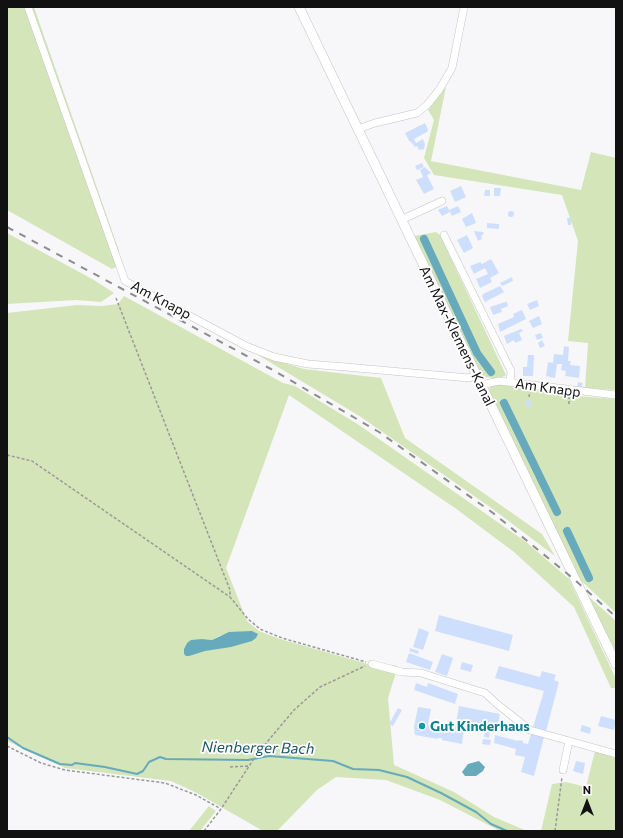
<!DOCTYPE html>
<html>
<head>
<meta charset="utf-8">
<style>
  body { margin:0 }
  #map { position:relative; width:623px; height:838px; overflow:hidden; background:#f7f7f9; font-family:Commissioner,sans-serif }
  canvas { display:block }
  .frame { position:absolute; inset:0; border:8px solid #111; pointer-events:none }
  .north { position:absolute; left:567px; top:782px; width:40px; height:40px; -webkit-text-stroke:3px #fff; paint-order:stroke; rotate:0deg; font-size:11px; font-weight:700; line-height:16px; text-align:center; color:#111 }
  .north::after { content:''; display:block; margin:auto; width:14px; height:18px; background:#111; clip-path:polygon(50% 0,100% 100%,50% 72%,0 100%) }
</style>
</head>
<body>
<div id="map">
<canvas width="623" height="838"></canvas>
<div class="frame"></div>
<div class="north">N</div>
</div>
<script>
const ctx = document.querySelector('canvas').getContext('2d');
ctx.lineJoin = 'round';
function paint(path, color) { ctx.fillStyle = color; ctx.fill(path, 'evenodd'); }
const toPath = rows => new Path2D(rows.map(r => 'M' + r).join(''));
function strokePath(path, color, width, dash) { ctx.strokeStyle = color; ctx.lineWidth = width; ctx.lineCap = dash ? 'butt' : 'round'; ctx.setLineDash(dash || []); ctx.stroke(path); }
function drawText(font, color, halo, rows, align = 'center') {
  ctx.font = font + ' Commissioner,sans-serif'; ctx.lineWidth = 3.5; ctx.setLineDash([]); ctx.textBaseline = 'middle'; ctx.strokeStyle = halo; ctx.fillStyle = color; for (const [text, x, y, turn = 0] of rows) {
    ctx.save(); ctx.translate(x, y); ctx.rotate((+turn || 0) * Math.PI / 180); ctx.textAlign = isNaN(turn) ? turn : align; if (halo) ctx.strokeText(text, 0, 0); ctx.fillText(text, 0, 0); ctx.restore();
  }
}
paint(toPath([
  [7,7,34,7,119,251,116,267,112,269,7,210],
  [446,87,431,161,581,190,591,152,616,158,616,390,585,388,588,343,568,341,578,241,562,195,434,175,424,158,434,120,428,110],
  [436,232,440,235,506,375,498,379,481,376,414,236],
  [7,233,94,280,114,293,101,302,76,300,7,304],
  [124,296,283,383,295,386,359,425,526,542,569,579,616,679,616,688,611,688,574,607,514,552,455,508,289,395,226,568,247,621,259,631,280,639,368,664,374,662,398,666,388,698,394,765,454,792,494,817,527,831,500,831,440,800,386,780,336,777,317,790,277,831,263,831,197,793,171,781,65,768,7,741,7,313,77,305,102,306,118,304],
  [221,635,240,644,212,650,184,649,187,643,202,639,212,640],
  [258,355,304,369,381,378,405,438,542,534,555,556,490,507,361,417],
  [496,384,576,396,616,399,616,613,578,578,489,392,490,387],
  [588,596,616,621,616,652,591,604],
  [595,751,616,758,616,831,541,831,552,784,566,782,586,787],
  [209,806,216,811,200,831,189,831]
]), '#d3e5b9');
paint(toPath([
  [252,631,258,634,256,638,252,641,231,647,205,651,189,656,186,656,184,654,184,649,187,643,191,640,202,639,212,640,229,632],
  [479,761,485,767,483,771,476,776,465,776,462,772,468,764]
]), '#66aabc');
strokePath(toPath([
  [7,737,23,748,60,764,72,765,75,763,105,767,137,774,143,771,149,762,160,757,166,759,248,760,269,756,333,761,353,769,379,770,407,777,441,793,476,812,491,824,507,831]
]), '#66aabc', 2);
strokePath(toPath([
  [424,239,477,353,491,372],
  [504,403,557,512],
  [567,531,589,578]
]), '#66aabc', 8);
paint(toPath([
  [425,123,428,130,427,132,414,139,416,143,423,139,425,144,424,149,419,150,417,146,415,147,410,141,409,141,405,133],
  [422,163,424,167,417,170,415,166],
  [425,167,431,173,427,175,434,189,424,194,416,180,423,177,420,170],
  [461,186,466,197,455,202,450,191],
  [494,188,501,188,500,196,494,196],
  [485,190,490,190,490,196,484,196],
  [447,206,449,210,458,206,461,212,452,216,450,212,442,216,438,210],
  '508 214a3 3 0 1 1 6 0a3 3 0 1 1-6 0Z',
  [472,213,476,223,466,227,462,219],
  [567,218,571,218,571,225,568,225],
  [487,223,499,224,499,229,487,228],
  [474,231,483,232,484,234,481,236,482,239,478,241],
  [467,235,473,248,464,253,457,240],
  [491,259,499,273,490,278,492,282,480,288,476,279,488,274,485,268,474,274,470,266,480,262,482,264],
  [512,277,513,281,502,286,500,283],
  [500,286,504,292,485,302,482,296,483,294],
  [537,300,539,306,530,310,527,304],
  [505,302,507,302,508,306,501,309,502,312,493,315,490,307],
  [522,310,526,319,500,332,498,324,514,317,513,314],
  [539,316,542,324,533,328,529,321],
  [521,329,523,331,519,333,522,340,515,343,514,340,507,344,504,336],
  [541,333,543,338,537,340,535,335],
  [542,340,545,346,540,348,538,343],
  [564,346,569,347,568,361,571,361,570,365,580,366,579,378,565,376,566,371,561,370,562,364,557,364,555,378,546,376,548,362,553,363,554,354,563,355],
  [528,355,534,355,533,376,523,376,523,367,527,367],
  [578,382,583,383,582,389,577,388],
  [525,400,531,401,530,408,527,407],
  [439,615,513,635,509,651,435,631],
  [419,628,429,632,423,650,413,647],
  [410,648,419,651,418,654,409,651],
  [409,653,433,662,430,670,406,662],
  [442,654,453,658,447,676,435,672],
  [462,662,473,665,471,672,460,669],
  [499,666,540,677,542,671,556,675,554,680,559,682,546,731,533,727,544,691,495,678],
  [416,683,427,687,428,683,458,694,455,704,414,690],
  [459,706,500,714,497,728,465,721,462,744,442,740,442,738,438,738,438,739,415,735,414,727,418,707,431,709,428,725,432,726,432,725,455,729],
  [398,708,402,710,393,726,389,724],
  [601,716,616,720,614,730,598,726],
  [582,725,591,728,590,734,580,731],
  [485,730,490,731,489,738,484,737],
  [531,734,544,737,534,776,521,772,525,757,515,755,516,749,494,743,495,735,518,741,519,740,523,741,523,743,528,744],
  [483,739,491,740,490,745,482,744],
  [576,761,585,763,583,774,573,771]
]), '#cedffd');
const minor = toPath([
  [28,7,125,281,246,346,274,357,308,364,346,367,469,378,476,375],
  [358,129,375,123,417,113,427,105,439,90,452,68,464,7],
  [401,220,442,201],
  [444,235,511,371,510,382],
  [481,385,499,381,616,395],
  [372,664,402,672,421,673,485,693,497,704,530,730,616,754],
  [563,770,569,741]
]);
const major = toPath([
  [299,7,616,664]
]);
strokePath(minor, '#c3c4c5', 8);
strokePath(major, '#c3c4c5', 10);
strokePath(toPath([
  [116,298,221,567,230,590,230,597,248,619,260,629,282,638,366,662],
  [569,396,569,406],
  [529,397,530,391],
  [7,455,32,461,230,597],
  [7,746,41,763,65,770,165,783,196,795,221,809],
  [230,767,249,766],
  [204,831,221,809,257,754,294,710,320,687,365,666],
  [555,831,562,777]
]), '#99999a', 1.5, [3, 2]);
strokePath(minor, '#fff', 7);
strokePath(major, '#fff', 9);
strokePath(toPath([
  [7,227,271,369,379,432,493,513,575,580,616,617]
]), '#8d8d8e', 2, [7, 7]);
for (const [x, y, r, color] of [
  [422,726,4,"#0f9aa8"]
]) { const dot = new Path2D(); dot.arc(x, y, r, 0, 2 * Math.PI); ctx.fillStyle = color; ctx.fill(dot); strokePath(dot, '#fff', 1.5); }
drawText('14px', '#111', '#fff', [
  ["Am Knapp",161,300,28],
  ["Am Max-Klemens-Kanal",457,336,64],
  ["Am Knapp",548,388,8]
]);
drawText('bold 14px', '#0d838f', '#fff', [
  ["Gut Kinderhaus",430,726]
], 'left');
drawText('italic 15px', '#1c5563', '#fff', [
  ["Nienberger Bach",258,748,1]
]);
</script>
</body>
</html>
